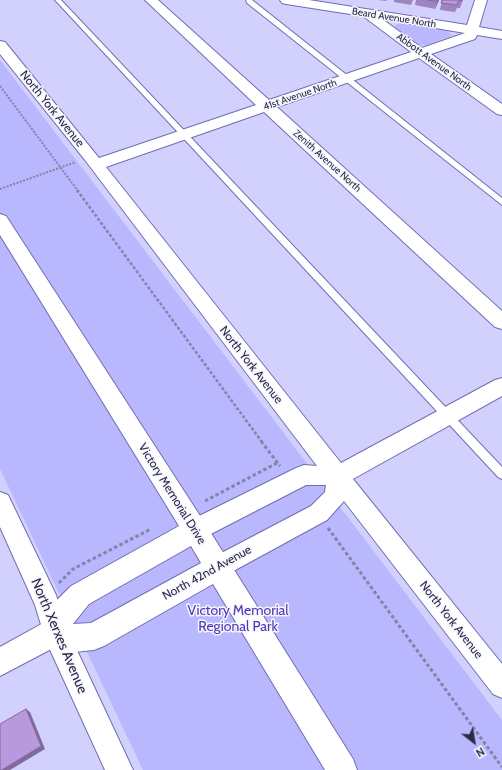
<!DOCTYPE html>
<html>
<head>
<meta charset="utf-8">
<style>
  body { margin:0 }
  #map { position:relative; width:502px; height:770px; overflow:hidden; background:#d2d1fe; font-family:Cabin,sans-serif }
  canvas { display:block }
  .north { position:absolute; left:454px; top:722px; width:40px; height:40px; -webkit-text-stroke:3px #f6f6fe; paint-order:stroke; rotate:149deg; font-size:11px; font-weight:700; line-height:16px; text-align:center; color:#2c2a47 }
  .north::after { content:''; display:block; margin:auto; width:14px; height:18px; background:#2c2a47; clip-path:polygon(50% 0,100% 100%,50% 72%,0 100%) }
</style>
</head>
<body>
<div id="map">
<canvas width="502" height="770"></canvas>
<div class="north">N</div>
</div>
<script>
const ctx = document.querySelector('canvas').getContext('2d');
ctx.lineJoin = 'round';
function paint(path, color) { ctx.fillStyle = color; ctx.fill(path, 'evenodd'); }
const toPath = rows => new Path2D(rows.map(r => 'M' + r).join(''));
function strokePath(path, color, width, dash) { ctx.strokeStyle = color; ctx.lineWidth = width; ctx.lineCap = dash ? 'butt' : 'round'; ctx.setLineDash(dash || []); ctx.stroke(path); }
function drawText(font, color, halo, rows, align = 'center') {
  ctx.font = font + ' Cabin,sans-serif'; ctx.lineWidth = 3; ctx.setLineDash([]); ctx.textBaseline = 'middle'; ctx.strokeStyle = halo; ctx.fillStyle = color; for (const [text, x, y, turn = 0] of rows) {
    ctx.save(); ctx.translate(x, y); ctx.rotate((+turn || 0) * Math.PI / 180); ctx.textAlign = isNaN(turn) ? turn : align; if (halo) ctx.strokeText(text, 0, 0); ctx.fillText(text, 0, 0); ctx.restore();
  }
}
paint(toPath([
  [399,23,447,31,452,35,451,36,427,45,420,45,395,28,394,26],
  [0,60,502,720,502,770,143,770,0,469]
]), '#b9b7fd');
const lane = toPath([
  [55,0,61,0,502,467,502,479,498,477,55,0],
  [246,0,252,0,502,198,502,205,247,3,246,0]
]);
const street = toPath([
  [145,0,158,0,269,100,411,52,363,16,286,4,282,3,280,0,309,0,467,25,475,0,487,0,479,27,502,31,502,39,477,35,475,39,431,54,502,104,502,115,497,114,419,58,277,107,502,311,502,329,495,327,264,112,106,167,341,463,495,380,502,378,502,396,353,479,502,664,502,698,493,694,344,501,327,520,226,575,218,578,210,575,206,567,210,559,311,506,325,492,326,485,306,485,203,538,195,541,187,538,184,530,187,522,296,468,304,465,317,466,85,160,0,54,0,41,5,42,99,158,256,105,145,0],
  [382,19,465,33,422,48,382,19],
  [0,492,8,495,56,595,67,629,133,770,105,770,46,641,35,605,0,527,0,492]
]);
const secondary = toPath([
  [0,214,6,216,204,522,353,759,357,770,325,770,213,584,104,646,94,650,74,652,57,646,0,676,0,647,45,622,56,601,71,586,179,526,0,235,0,214],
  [191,546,201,563,91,623,73,624,89,604,191,546]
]);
strokePath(lane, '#726db1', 2);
strokePath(street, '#726db1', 2);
strokePath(secondary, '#726db1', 2);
strokePath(toPath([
  [0,86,78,191],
  [0,189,76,162]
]), '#8483a8', 2, [2, 1.5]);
strokePath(toPath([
  [77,190,262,442]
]), '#8483a8', 2.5, [3, 2]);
strokePath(toPath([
  [261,441,280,466],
  [205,501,277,463],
  [328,528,502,767],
  [59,583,73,569,151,529]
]), '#8483a8', 3, [3.5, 2.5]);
paint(lane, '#fff');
paint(street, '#fff');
paint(secondary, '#fff');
paint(toPath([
  [378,0,387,0,386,1],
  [394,0,413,0,411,5,394,2],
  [416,0,439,0,435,9,415,5],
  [442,0,463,0,460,8,457,8,455,12,440,10]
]), '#9f84bf');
paint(toPath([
  [437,0,439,0,435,9,437,2],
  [26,709,30,712,45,749,10,770,2,770]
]), '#826b9b');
const building = toPath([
  [428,0,437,0,437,2,428,0],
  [442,0,462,0,462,1,458,1,457,5,441,3,442,0],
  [26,709,41,746,2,770,0,770,0,724,26,709]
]);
paint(building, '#b999de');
strokePath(building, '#826b9b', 1);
drawText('10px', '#2c2a47', '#f6f6fe', [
  ["Beard Avenue North",394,18,9],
  ["Abbott Avenue North",434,62,36],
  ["41st Avenue North",300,95,-19],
  ["Zenith Avenue North",327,161,42]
]);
drawText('12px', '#2c2a47', '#f6f6fe', [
  ["North York Avenue",52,109,51],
  ["North York Avenue",251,365,52],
  ["Victory Memorial Drive",172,494,58],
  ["North 42nd Avenue",207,573,-29],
  ["North York Avenue",451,620,52]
]);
drawText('14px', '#5237b6', '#f6f6fe', [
  ["Victory Memorial",238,611],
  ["Regional Park",238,627]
]);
drawText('14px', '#2c2a47', '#f6f6fe', [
  ["North Xerxes Avenue",59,636,67]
]);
</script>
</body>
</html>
